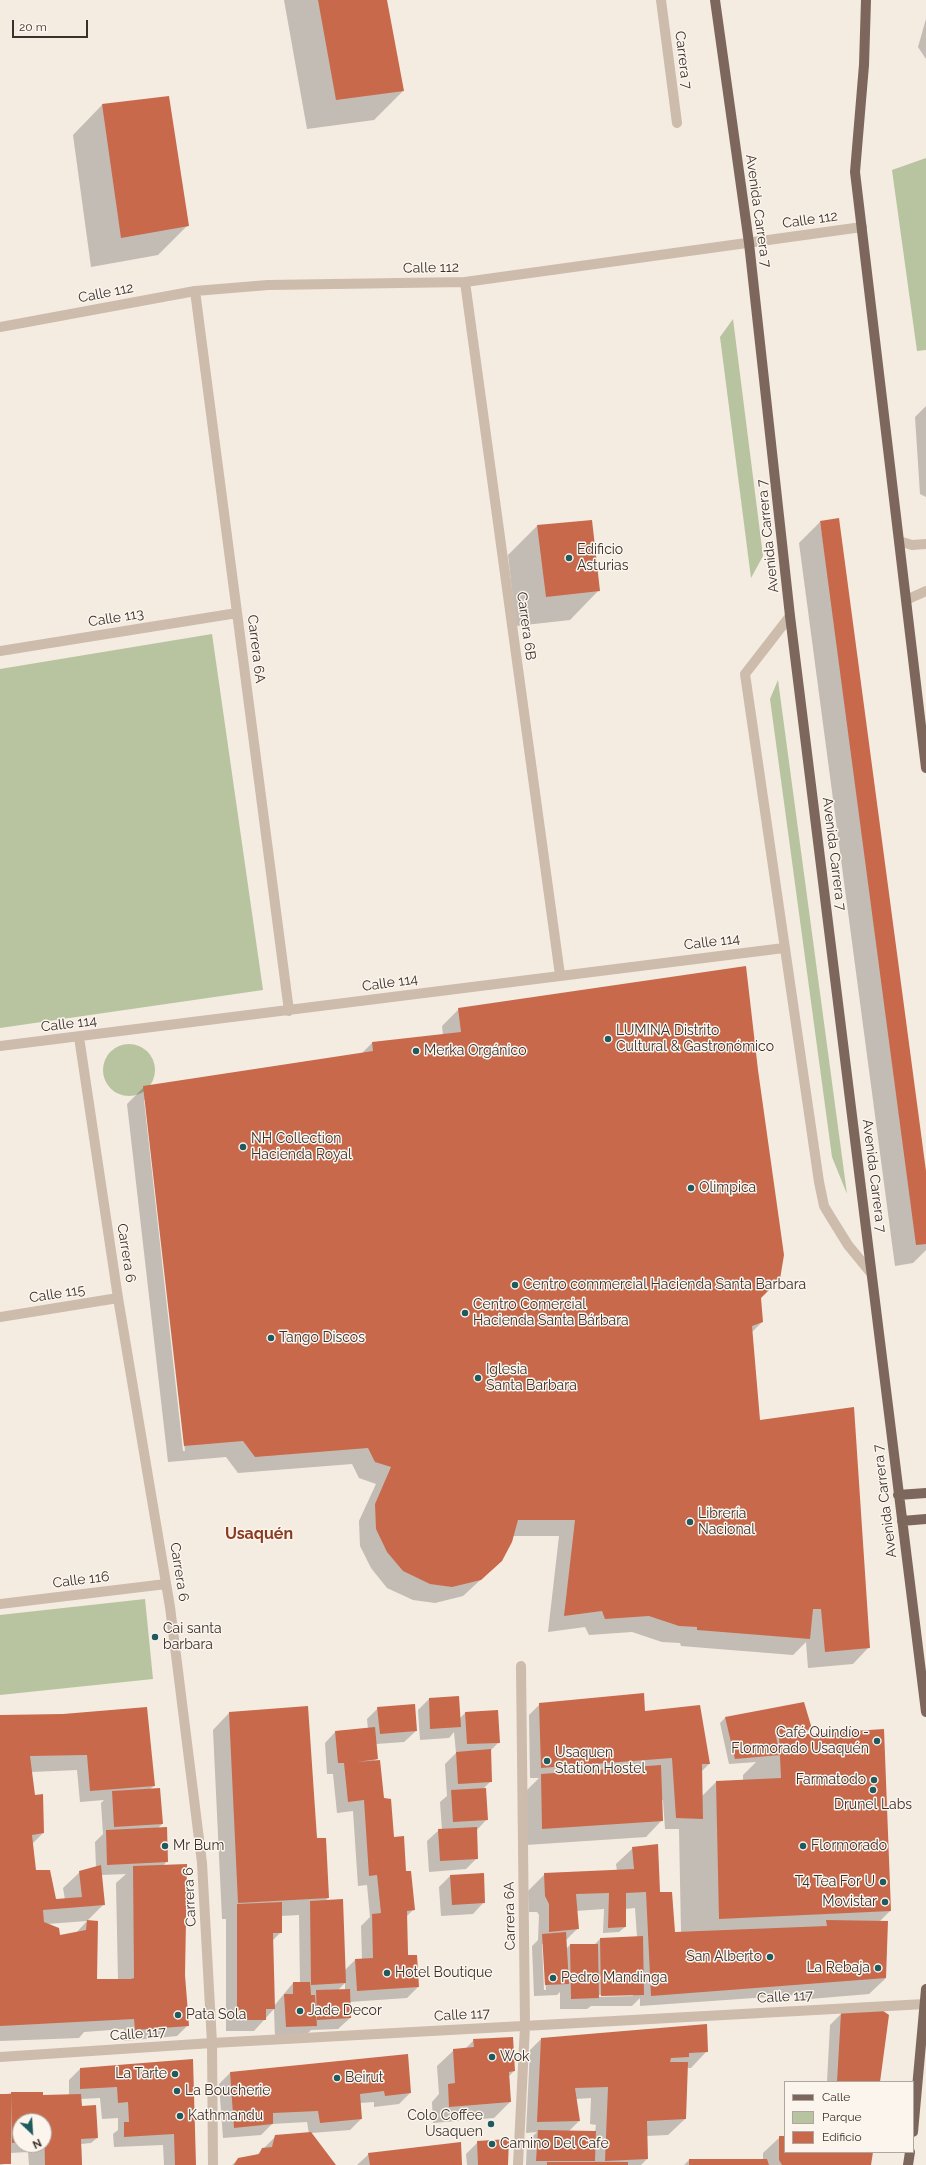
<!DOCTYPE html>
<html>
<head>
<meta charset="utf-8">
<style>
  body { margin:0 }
  #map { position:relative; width:926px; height:2165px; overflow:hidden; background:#f4ebe1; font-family:Raleway,sans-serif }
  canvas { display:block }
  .legend { position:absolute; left:784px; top:2081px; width:130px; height:72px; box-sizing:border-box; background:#fbf5ee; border:1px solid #aea6a0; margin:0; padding:5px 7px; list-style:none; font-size:12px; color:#3b302b }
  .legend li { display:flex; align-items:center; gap:8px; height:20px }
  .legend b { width:20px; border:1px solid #aea6a0 }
  .north { position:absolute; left:12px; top:2113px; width:40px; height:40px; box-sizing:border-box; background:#fbf5ee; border:1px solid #aea6a0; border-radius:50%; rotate:155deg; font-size:11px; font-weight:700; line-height:16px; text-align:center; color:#3b302b }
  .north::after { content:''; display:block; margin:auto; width:14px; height:18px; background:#1f5a5e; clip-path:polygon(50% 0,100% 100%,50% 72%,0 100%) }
  .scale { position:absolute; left:12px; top:20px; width:76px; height:18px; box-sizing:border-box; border:2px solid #3b302b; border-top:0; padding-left:5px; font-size:12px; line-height:14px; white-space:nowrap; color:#3b302b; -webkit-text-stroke:3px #fbf5ee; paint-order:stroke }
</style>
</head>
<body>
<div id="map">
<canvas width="926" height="2165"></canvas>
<ul class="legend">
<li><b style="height:5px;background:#7d675c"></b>Calle</li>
<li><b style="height:11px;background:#b8c4a0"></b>Parque</li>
<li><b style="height:11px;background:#c8694b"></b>Edificio</li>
</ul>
<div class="north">N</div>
<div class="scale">20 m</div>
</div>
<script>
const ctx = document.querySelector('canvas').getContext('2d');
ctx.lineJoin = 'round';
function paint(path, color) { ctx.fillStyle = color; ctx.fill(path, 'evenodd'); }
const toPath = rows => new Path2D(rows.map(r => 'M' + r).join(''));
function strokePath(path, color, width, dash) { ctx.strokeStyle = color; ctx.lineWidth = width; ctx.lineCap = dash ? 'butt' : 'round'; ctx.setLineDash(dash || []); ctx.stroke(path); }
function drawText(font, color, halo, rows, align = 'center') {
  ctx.font = font + ' Raleway,sans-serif'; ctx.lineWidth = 3; ctx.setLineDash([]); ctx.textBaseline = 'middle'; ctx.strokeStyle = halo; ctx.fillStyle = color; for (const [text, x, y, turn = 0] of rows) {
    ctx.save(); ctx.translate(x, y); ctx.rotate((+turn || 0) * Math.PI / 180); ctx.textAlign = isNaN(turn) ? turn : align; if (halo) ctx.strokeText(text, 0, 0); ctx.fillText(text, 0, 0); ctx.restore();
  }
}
paint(toPath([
  [926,158,926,350,917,351,892,170],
  [733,319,763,556,751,578,720,337],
  [212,634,263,990,0,1028,0,669],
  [778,680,847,1194,832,1157,770,699],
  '103 1070a26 26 0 1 1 52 0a26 26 0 1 1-52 0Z',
  [145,1599,153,1679,0,1695,0,1615]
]), '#b8c4a0');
paint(toPath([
  [284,0,386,0,403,91,374,120,307,129],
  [926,19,926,59,918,47],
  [102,105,188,225,158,255,91,267,73,135],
  [926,406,926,497,920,494,915,417],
  [820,522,926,1178,926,1250,913,1263,895,1266,799,543],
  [537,526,599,590,570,620,516,626,508,555],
  [459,1009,760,1298,762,1322,752,1332,759,1421,869,1647,853,1664,808,1668,806,1642,793,1655,681,1646,680,1643,662,1642,632,1632,589,1635,585,1627,548,1632,559,1536,512,1536,502,1560,463,1596,435,1603,413,1600,387,1588,371,1568,360,1546,359,1521,376,1484,359,1478,352,1464,238,1473,226,1457,168,1462,127,1104,144,1087,361,1054,372,1043,443,1035,442,1026],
  [144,1100,146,1100,185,1451,183,1451],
  [458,1697,459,1719,465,1713,499,1742,490,1751,491,1781,483,1789,487,1819,476,1831,477,1858,466,1869,429,1872,427,1841,439,1830,442,1830,440,1802,447,1796,445,1764,456,1753,454,1732,449,1738,420,1740,418,1710,429,1699],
  [540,1704,644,1712,709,1764,701,1772,701,1797,716,1782,743,1781,743,1775,756,1762,729,1764,720,1723,725,1718,810,1729,804,1736,890,1911,879,1922,886,1978,869,1994,798,2000,797,1995,640,2006,640,1998,632,2006,591,2006,587,2009,560,2009,560,1992,557,1995,534,1996,532,1946,538,1940,539,1915,537,1912,529,1912,528,1891,545,1874,617,1871,616,1864,633,1848,659,1891,674,1933,681,1932,679,1829,665,1829,663,1800,661,1800,662,1820,646,1837,526,1845,525,1792,539,1778,530,1778,529,1715],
  [635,1908,637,1937,600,1939,594,1945,570,1945,566,1949,566,1940,578,1928,576,1911,604,1909,603,1933,619,1932,625,1927,625,1909],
  [542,1944,544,1944,546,1990,544,1990],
  [633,1994,633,1996,596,1997,596,1995],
  [378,1708,416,1731,404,1742,376,1744,377,1759,374,1761,393,1838,405,1873,414,1909,406,1917,408,1956,418,1987,407,1998,349,2002,350,2018,338,2029,311,2030,304,2037,275,2038,274,2009,254,2031,226,2031,226,1919,222,1919,213,1730,229,1713,316,1839,325,1839,328,1898,325,1901,345,1970,355,1960,362,1959,361,1926,370,1917,367,1885,358,1886,353,1811,337,1813,333,1774,327,1774,325,1743,336,1731,368,1729,367,1719],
  [299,1915,300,1983,293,1983,274,2006,272,1941,281,1932,281,1916],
  [345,1983,345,1990,338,1990],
  [63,1715,154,1786,150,1789,162,1824,157,1829,167,1861,163,1866,184,1974,188,2025,177,2036,124,2041,124,2029,84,2032,79,2038,0,2041,0,1716],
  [77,1770,80,1802,104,1800,101,1803,103,1834,95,1842,96,1867,80,1872,63,1888,65,1900,55,1900,35,1871,32,1844,43,1833,34,1796,31,1772],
  [126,1874,116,1883,118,1980,96,1982,87,1921,75,1934,59,1937,47,1924,87,1921,104,1904,101,1875],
  [450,1876,484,1902,473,1914,441,1916,439,1887],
  [842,2013,879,2082,827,2082,830,2025],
  [706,2025,707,2051,691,2068,687,2068,685,2119,668,2135,646,2136,647,2159,641,2165,526,2165,527,2142,537,2132,526,2133,530,2050,541,2039],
  [591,2098,590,2124,596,2125,595,2132,569,2131,579,2121,575,2099],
  [474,2040,514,2071,509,2076,510,2102,494,2118,433,2123,432,2102,439,2094,437,2066,454,2050,465,2049],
  [192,2060,195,2165,164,2165,163,2145,114,2147,113,2134,118,2130,118,2118,102,2119,100,2098,80,2099,80,2109,97,2138,91,2143,81,2144,82,2165,29,2165,28,2152,10,2153,10,2163,0,2165,0,2095,12,2093,42,2097,69,2095,69,2080,80,2069],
  [20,2121,44,2121,44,2145,20,2145],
  [230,2073,410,2093,399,2104,374,2107,374,2102,360,2103,361,2119,350,2130,311,2133,335,2165,232,2165,238,2159,256,2156,276,2136,309,2134,307,2122,272,2124,261,2135,223,2138,219,2084],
  [780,2137,785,2137,785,2152,872,2152,870,2165,684,2165,689,2160,763,2160,763,2153],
  [478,2142,507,2165,467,2165,466,2154],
  [369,2154,461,2165,357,2165]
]), '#0003');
paint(toPath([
  [318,0,387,0,404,91,336,100],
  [169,96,189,226,121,238,102,104],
  [839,518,926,1171,926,1244,916,1245,820,521],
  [592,520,600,591,546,597,537,525],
  [746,966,758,1070,784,1255,780,1279,761,1298,763,1322,752,1326,760,1420,854,1407,870,1648,825,1652,821,1609,813,1609,810,1639,697,1630,697,1627,679,1626,649,1616,605,1619,602,1611,564,1616,575,1520,518,1520,512,1542,502,1561,481,1580,452,1587,430,1584,403,1571,387,1552,376,1529,375,1504,391,1467,375,1462,368,1448,255,1457,243,1441,184,1446,143,1086,373,1051,372,1042,461,1032,458,1008],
  [644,1693,645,1711,700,1705,710,1764,702,1764,703,1819,676,1818,672,1758,541,1768,539,1703],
  [459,1696,461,1727,430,1729,429,1698],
  [804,1702,812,1729,776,1736,780,1755,735,1759,725,1717],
  [415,1704,417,1731,380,1734,377,1707],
  [308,1706,317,1838,326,1838,329,1898,238,1903,229,1712],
  [147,1707,155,1786,90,1791,87,1755,30,1756,35,1795,43,1794,44,1833,32,1835,36,1870,50,1870,56,1899,82,1897,79,1871,101,1865,105,1905,43,1910,44,1922,59,1928,60,1935,86,1930,87,1920,98,1921,97,1979,131,1979,134,1978,133,1866,187,1864,185,1975,189,2026,135,2030,134,2019,0,2026,0,1715,63,1714],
  [498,1710,500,1743,467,1744,465,1712],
  [375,1727,378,1759,357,1762,380,1760,384,1798,391,1799,394,1837,404,1836,406,1871,411,1871,415,1910,407,1911,408,1955,417,1955,419,1987,357,1991,355,1959,373,1958,372,1914,381,1913,377,1875,369,1876,364,1800,348,1802,344,1763,338,1763,335,1731],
  [884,1729,891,1911,719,1919,716,1781,781,1778,779,1736],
  [491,1749,492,1782,458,1784,456,1752],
  [661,1765,663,1821,542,1829,541,1774],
  [160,1788,163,1824,114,1827,112,1791],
  [486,1788,488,1820,453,1822,451,1790],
  [167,1827,168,1862,107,1865,106,1830],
  [477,1827,478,1859,440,1861,438,1829],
  [658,1844,660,1892,672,1892,675,1932,827,1926,826,1920,888,1921,886,1978,651,1996,646,1892,626,1893,626,1927,608,1928,609,1893,576,1894,579,1929,549,1932,549,1904,545,1896,544,1873,634,1869,632,1847],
  [484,1873,485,1903,452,1905,450,1875],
  [343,1899,346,1983,311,1985,310,1901],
  [282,1902,282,1933,273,1933,275,2009,266,2009,266,2020,237,2020,237,1904],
  [566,1932,569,1984,545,1985,542,1934],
  [643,1936,644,1995,601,1996,600,1938],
  [570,1944,598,1944,599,1998,571,1999],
  [293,1982,310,1982,311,1995,315,1995,317,2026,286,2027,284,1994,293,1994],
  [350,1989,351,2018,317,2020,316,1990],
  [879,2008,889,2015,880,2082,837,2082,841,2013],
  [707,2024,708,2052,689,2053,689,2057,671,2058,670,2062,688,2062,686,2119,647,2121,648,2159,605,2161,608,2087,575,2088,580,2121,537,2122,541,2038],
  [513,2037,515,2071,509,2072,511,2102,449,2107,448,2084,455,2083,453,2049,474,2047,473,2039],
  [408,2054,411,2093,385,2096,384,2091,360,2094,362,2119,320,2123,318,2111,273,2113,273,2124,234,2128,230,2072],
  [193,2059,196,2165,175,2165,174,2134,124,2137,124,2122,129,2122,128,2102,118,2103,117,2087,80,2089,80,2068],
  [11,2092,43,2092,43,2095,81,2094,82,2106,96,2105,98,2138,81,2139,82,2165,45,2165,44,2121,20,2121,20,2142,12,2143],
  [0,2094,11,2094,11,2164,0,2164],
  [538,2130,596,2131,595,2161,536,2161],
  [311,2132,336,2165,234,2165,238,2158,259,2154,262,2148,272,2147,275,2135],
  [779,2136,785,2136,785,2152,873,2152,871,2165,782,2165,779,2160],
  [509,2139,508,2165,478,2165,477,2141],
  [461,2142,462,2165,370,2165,368,2153],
  [689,2159,767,2159,769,2165,689,2165],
  [547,2162,628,2162,628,2165,547,2165]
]), '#c8694b');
strokePath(toPath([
  [661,0,677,123],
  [465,282,560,975],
  [195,291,289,1011],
  [0,327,195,291,268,285,465,282,862,227],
  [899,541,912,545,926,544],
  [906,600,926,591],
  [790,616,745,674,819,1182,824,1206,830,1216,848,1245,871,1273],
  [0,651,237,613],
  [79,1037,118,1298,170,1607,202,1863,212,2043,213,2165],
  [0,1046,784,948],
  [0,1317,118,1298],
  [0,1604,166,1584],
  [0,2057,212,2043,925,2004],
  [518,2165,525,2026,521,1666]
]), '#cdbbac', 10);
strokePath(toPath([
  [715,0,749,243,790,616,926,1712],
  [866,0,864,65,855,172,926,768],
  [898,1495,926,1493],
  [902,1521,926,1519],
  [913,2132,926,1989],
  [908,2165,910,2152]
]), '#7d675c', 10);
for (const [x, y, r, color] of [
  [569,558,4,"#1f5a5e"],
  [608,1039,4,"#1f5a5e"],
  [416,1051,4,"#1f5a5e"],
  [243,1147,4,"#1f5a5e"],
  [691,1188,4,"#1f5a5e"],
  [515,1285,4,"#1f5a5e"],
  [465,1313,4,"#1f5a5e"],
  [271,1338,4,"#1f5a5e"],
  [478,1378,4,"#1f5a5e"],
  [690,1522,4,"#1f5a5e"],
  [155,1637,4,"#1f5a5e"],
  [877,1741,4,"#1f5a5e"],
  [547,1761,4,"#1f5a5e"],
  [874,1780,4,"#1f5a5e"],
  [873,1790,4,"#1f5a5e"],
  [165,1846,4,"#1f5a5e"],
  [803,1846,4,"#1f5a5e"],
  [883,1882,4,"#1f5a5e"],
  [885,1902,4,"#1f5a5e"],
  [770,1957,4,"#1f5a5e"],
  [878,1968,4,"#1f5a5e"],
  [387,1973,4,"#1f5a5e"],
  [553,1978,4,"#1f5a5e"],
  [300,2011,4,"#1f5a5e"],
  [178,2015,4,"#1f5a5e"],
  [492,2057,4,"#1f5a5e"],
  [175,2074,4,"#1f5a5e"],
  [337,2078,4,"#1f5a5e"],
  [177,2091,4,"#1f5a5e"],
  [180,2116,4,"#1f5a5e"],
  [491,2124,4,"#1f5a5e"],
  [492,2144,4,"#1f5a5e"]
]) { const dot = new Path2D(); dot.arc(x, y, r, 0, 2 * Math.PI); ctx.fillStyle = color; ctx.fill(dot); strokePath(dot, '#fbf5ee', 1.5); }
drawText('14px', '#3b302b', '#fbf5ee', [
  ["Carrera 7",683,60,83],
  ["Avenida Carrera 7",758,211,82],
  ["Calle 112",810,220,-8],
  ["Calle 112",431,268,-1],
  ["Calle 112",106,293,-11],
  ["Avenida Carrera 7",768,536,-96],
  ["Calle 113",116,618,-9],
  ["Carrera 6B",526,626,82],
  ["Carrera 6A",256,649,83],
  ["Avenida Carrera 7",834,854,83],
  ["Calle 114",712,942,-7],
  ["Calle 114",390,983,-8],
  ["Calle 114",69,1024,-7],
  ["Avenida Carrera 7",874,1176,83],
  ["Carrera 6",126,1253,81],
  ["Calle 115",57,1294,-9],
  ["Avenida Carrera 7",885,1501,-97],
  ["Carrera 6",179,1572,81],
  ["Calle 116",81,1580,-7],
  ["Carrera 6",190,1897,-93],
  ["Carrera 6A",510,1916,-91],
  ["Calle 117",785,1997,-3],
  ["Calle 117",462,2015,-3],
  ["Calle 117",138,2034,-4]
]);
drawText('14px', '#3b302b', '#fbf5ee', [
  ["Edificio",577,550],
  ["Asturias",577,566],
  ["LUMINA Distrito",616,1031],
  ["Cultural & Gastronómico",616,1047],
  ["Merka Orgánico",424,1051],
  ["NH Collection",251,1139],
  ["Hacienda Royal",251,1155],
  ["Olimpica",699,1188],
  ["Centro commercial Hacienda Santa Barbara",523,1285],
  ["Centro Comercial",473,1305],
  ["Hacienda Santa Bárbara",473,1321],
  ["Tango Discos",279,1338],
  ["Iglesia",486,1370],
  ["Santa Barbara",486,1386],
  ["Librería",698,1514],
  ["Nacional",698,1530],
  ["Cai santa",163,1629],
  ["barbara",163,1645],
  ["Café Quindío -",869,1733,"right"],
  ["Flormorado Usaquén",869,1749,"right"],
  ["Usaquen",555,1753],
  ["Station Hostel",555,1769],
  ["Farmatodo",866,1780,"right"],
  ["Drunel Labs",873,1805,"center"],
  ["Mr Bum",173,1846],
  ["Flormorado",811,1846],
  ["T4 Tea For U",875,1882,"right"],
  ["Movistar",877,1902,"right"],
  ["San Alberto",762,1957,"right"],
  ["La Rebaja",870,1968,"right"],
  ["Hotel Boutique",395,1973],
  ["Pedro Mandinga",561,1978],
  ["Jade Decor",308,2011],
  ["Pata Sola",186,2015],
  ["Wok",500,2057],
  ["La Tarte",167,2074,"right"],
  ["Beirut",345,2078],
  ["La Boucherie",185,2091],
  ["Kathmandu",188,2116],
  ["Colo Coffee",483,2116,"right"],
  ["Usaquen",483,2132,"right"],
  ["Camino Del Cafe",500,2144]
], 'left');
drawText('bold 16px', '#8c3b22', '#fbf5ee', [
  ["Usaquén",259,1534]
]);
</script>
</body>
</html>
